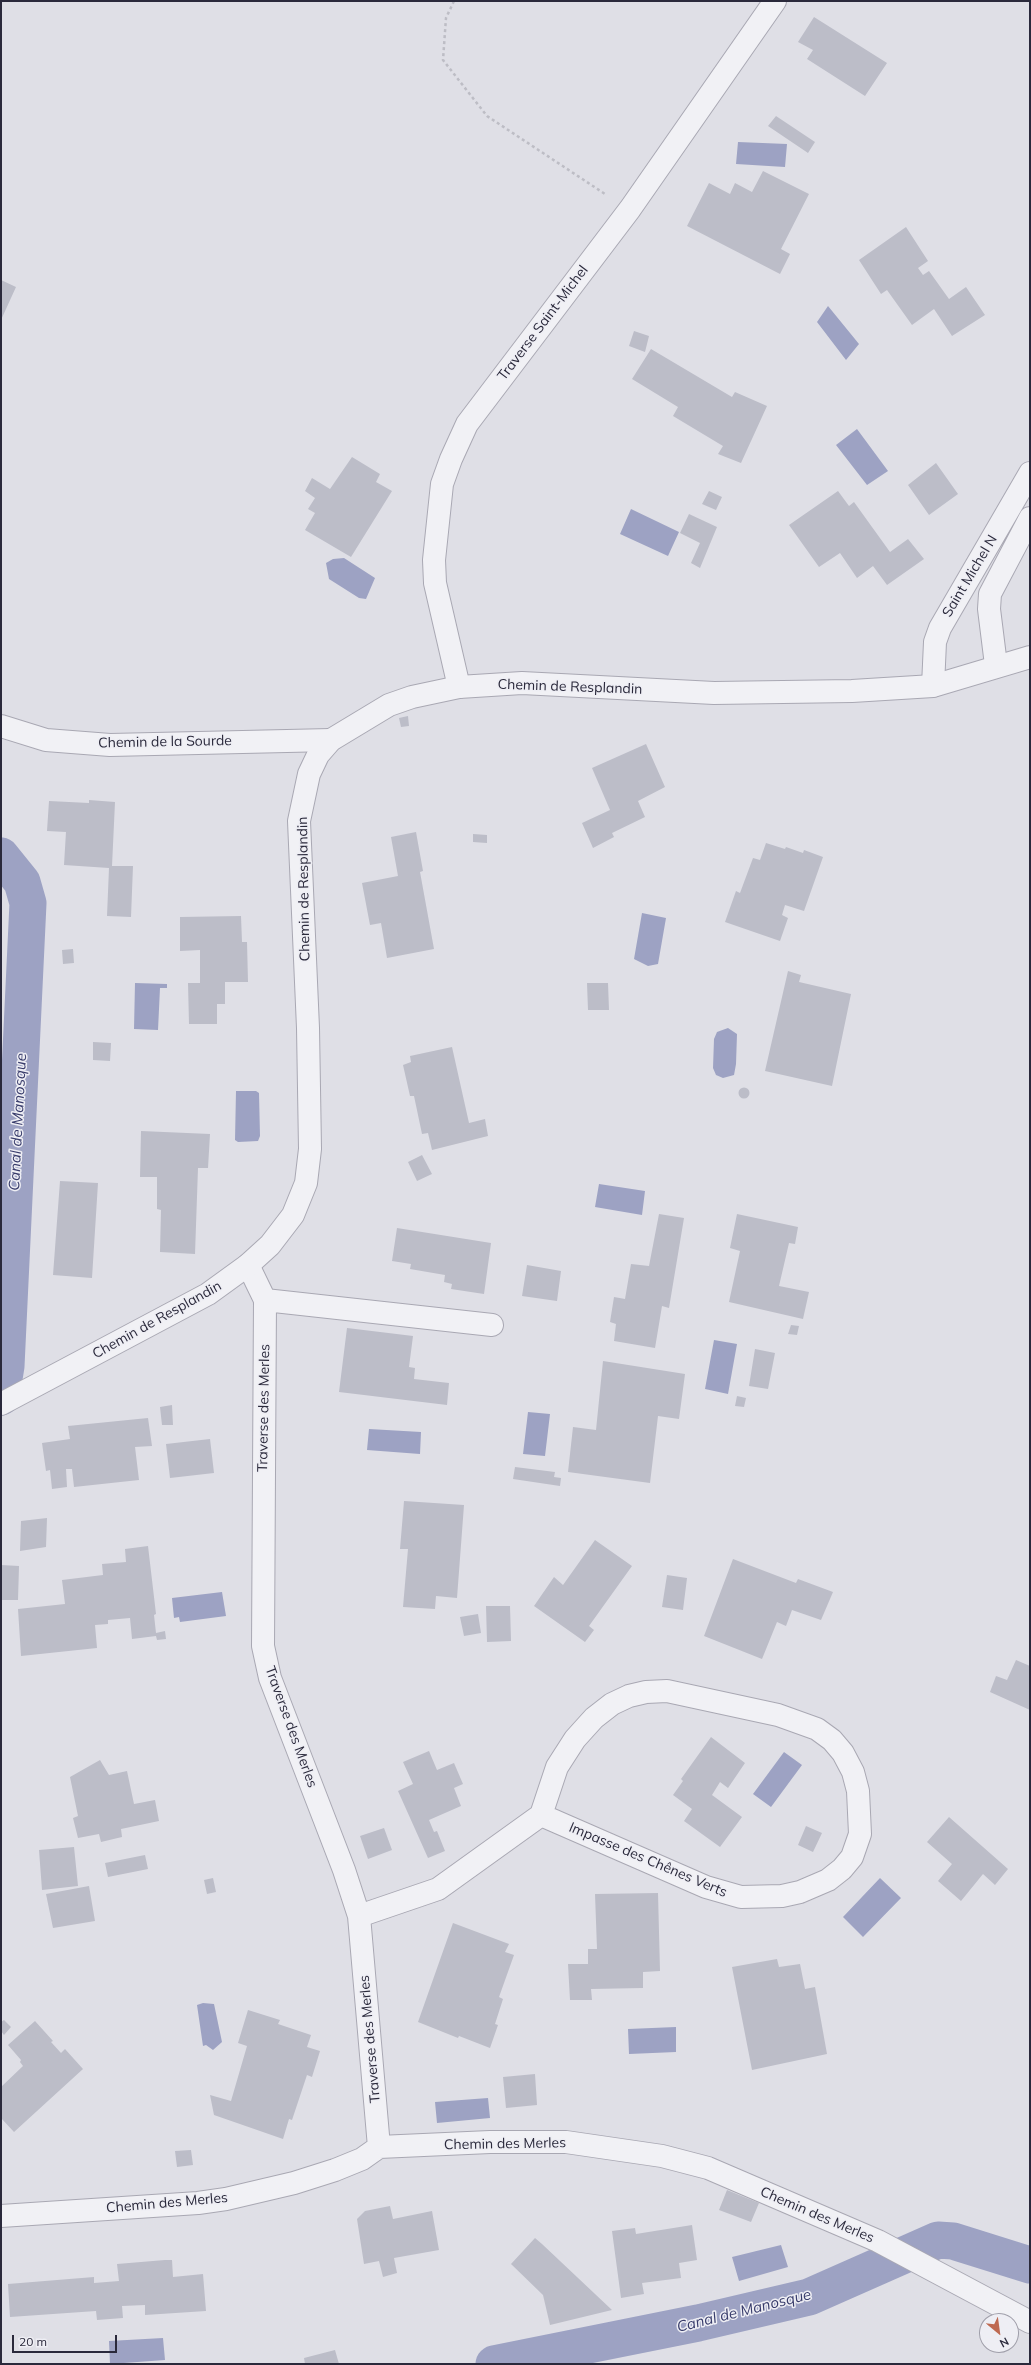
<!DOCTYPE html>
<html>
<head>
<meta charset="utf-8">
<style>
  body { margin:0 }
  #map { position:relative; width:1031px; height:2365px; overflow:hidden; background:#dfdfe6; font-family:Mulish,sans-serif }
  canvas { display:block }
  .frame { position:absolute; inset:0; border:2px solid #2a293b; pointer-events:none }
  .north { position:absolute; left:979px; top:2313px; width:40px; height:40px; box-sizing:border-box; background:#eeeef4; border:1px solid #a09faa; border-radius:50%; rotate:151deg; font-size:11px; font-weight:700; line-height:16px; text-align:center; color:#2a293b }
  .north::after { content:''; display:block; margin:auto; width:14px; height:18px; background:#be6951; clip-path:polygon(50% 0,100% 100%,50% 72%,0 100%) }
  .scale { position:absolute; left:12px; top:2335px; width:105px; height:18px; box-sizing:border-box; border:2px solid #2a293b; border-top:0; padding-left:5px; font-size:12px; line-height:14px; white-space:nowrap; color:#2a293b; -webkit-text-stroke:3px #eeeef4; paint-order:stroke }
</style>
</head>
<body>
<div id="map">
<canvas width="1031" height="2365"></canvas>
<div class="frame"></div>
<div class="north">N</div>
<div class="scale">20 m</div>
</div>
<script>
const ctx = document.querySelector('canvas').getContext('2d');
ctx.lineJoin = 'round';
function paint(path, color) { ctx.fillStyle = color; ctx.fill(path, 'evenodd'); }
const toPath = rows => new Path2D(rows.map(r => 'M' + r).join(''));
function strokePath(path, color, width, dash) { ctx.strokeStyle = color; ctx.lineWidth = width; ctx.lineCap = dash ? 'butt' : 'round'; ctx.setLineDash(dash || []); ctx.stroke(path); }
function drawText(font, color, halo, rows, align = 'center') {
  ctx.font = font + ' Mulish,sans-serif'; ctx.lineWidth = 3; ctx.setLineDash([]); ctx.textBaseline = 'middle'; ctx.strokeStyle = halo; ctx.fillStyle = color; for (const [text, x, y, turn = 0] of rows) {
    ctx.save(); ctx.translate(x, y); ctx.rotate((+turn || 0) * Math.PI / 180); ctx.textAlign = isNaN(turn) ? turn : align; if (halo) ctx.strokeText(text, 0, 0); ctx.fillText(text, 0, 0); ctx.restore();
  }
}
paint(toPath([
  [738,142,787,144,785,167,736,164],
  [828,306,859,344,846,360,817,322],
  [857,429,888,471,867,485,836,445],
  [631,509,679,532,668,556,620,534],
  [344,558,375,578,366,599,359,598,329,579,326,563,333,559],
  [642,913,666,918,658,964,648,966,634,959],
  [135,983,167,984,167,988,160,988,158,1030,134,1029],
  [728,1028,737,1034,736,1064,734,1075,723,1078,716,1075,713,1068,714,1039,717,1032],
  [236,1091,256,1091,259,1093,260,1136,258,1141,238,1142,235,1140],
  [599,1184,645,1191,642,1215,595,1207],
  [714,1340,737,1344,728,1394,705,1389],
  [528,1412,550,1414,545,1456,523,1454],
  [369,1429,421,1432,420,1454,367,1450],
  [222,1592,226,1616,180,1622,179,1617,174,1618,172,1598],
  [784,1752,802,1765,771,1807,753,1794],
  [880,1878,901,1898,863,1937,843,1917],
  [203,2003,214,2004,222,2042,213,2050,206,2045,203,2046,197,2005],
  [676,2027,676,2052,629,2054,628,2029],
  [488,2098,490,2118,437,2123,435,2102],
  [781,2245,788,2267,739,2281,732,2257],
  [163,2338,165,2360,110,2364,109,2341]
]), '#9da2c3');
strokePath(toPath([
  [1,856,22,882,28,903,6,1366,1,1397],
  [494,2364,698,2323,809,2297,938,2240,953,2241,1030,2265]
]), '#9da2c3', 37);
paint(toPath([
  [814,17,887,63,865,96,807,59,813,50,798,42],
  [776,116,815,142,808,153,768,126],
  [763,171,809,194,781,249,790,254,780,274,687,226,709,183,730,194,735,183,752,192],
  [906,227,928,261,918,268,923,275,929,271,949,299,966,287,985,315,952,336,934,309,912,325,887,290,881,294,859,260],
  [1,280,16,287,1,320],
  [634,331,649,336,645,352,629,346],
  [651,349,732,397,735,392,767,406,741,463,718,454,723,446,673,416,678,407,632,379],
  [352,457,380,474,376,482,392,491,351,557,305,530,315,513,308,509,315,498,305,491,312,478,330,489],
  [936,463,958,494,929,515,908,485],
  [709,491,722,497,716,510,702,504],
  [838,491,849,506,854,502,890,552,908,539,924,559,887,585,873,566,857,578,840,553,819,567,789,525],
  [689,514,717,527,700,568,691,563,700,543,680,533],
  [408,716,409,726,401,727,399,718],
  [646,744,665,787,638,801,645,817,612,833,614,837,593,848,582,823,610,810,592,768],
  [89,800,115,802,112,866,133,866,131,917,107,916,109,868,64,865,66,832,47,831,49,801,89,803],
  [416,832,423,871,420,872,434,949,387,958,381,923,370,925,362,883,398,876,391,837],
  [473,834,487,835,487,843,473,842],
  [766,843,785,849,786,847,803,853,804,850,823,857,804,911,785,905,782,915,788,918,780,941,725,922,736,891,740,893,753,858,760,860],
  [241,916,242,942,247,942,248,982,225,982,225,1004,217,1004,217,1024,189,1024,188,983,200,983,200,950,180,951,180,917],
  [73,949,74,963,63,964,62,950],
  [788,971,801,975,799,982,851,994,832,1086,765,1071],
  [587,983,608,983,609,1010,588,1010],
  [93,1042,111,1043,110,1061,93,1060],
  [452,1047,469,1123,485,1119,488,1136,432,1150,428,1133,422,1134,414,1096,410,1096,403,1065,411,1062,410,1056],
  '738.5 1093a5.5 5.5 0 1 1 11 0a5.5 5.5 0 1 1-11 0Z',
  [141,1131,210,1134,208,1168,198,1168,195,1254,160,1252,161,1210,157,1209,157,1177,140,1177],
  [422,1155,432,1174,417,1181,408,1162],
  [60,1181,98,1183,92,1278,53,1275],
  [659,1214,684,1218,669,1308,662,1306,655,1348,614,1341,616,1324,610,1322,614,1297,625,1299,631,1264,649,1266],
  [737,1214,798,1227,795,1244,789,1243,779,1286,809,1292,803,1319,729,1302,740,1251,730,1248],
  [397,1228,491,1243,484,1294,451,1289,452,1284,444,1282,445,1275,410,1269,411,1264,392,1261],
  [527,1265,561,1271,557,1301,522,1296],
  [791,1325,799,1326,797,1335,788,1334],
  [347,1328,413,1336,409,1367,415,1368,414,1379,449,1383,447,1405,339,1392],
  [755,1349,775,1353,768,1389,749,1386],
  [603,1361,685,1374,679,1419,658,1416,650,1483,568,1472,573,1427,596,1430],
  [737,1396,746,1398,744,1407,735,1406],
  [172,1405,173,1425,162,1425,160,1407],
  [148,1418,152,1446,135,1447,139,1480,74,1487,72,1469,66,1469,67,1487,52,1489,50,1470,46,1471,42,1443,70,1439,68,1426],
  [210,1439,214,1473,170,1478,166,1444],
  [515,1467,555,1472,554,1477,561,1478,560,1486,513,1479],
  [404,1501,464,1505,457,1598,436,1596,435,1609,403,1607,408,1549,400,1549],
  [47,1518,46,1547,20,1551,21,1521],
  [595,1540,632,1566,589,1626,594,1630,585,1642,534,1606,554,1577,563,1585],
  [148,1546,156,1614,154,1615,156,1633,165,1631,166,1639,157,1640,156,1636,132,1639,130,1618,108,1620,108,1624,95,1625,97,1648,21,1656,18,1609,65,1604,62,1580,103,1575,102,1564,126,1562,125,1549],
  [733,1559,796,1583,798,1579,833,1592,821,1620,792,1610,786,1626,777,1622,762,1659,704,1636],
  [1,1565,19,1566,18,1600,1,1600],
  [667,1575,687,1578,683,1610,662,1607],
  [486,1606,510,1606,511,1641,487,1642],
  [478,1614,481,1633,464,1636,460,1617],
  [1016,1660,1030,1666,1030,1710,990,1692,996,1676,1007,1680],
  [711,1737,745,1763,728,1788,720,1782,712,1795,742,1817,720,1847,684,1821,692,1809,673,1795,683,1781,681,1779],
  [429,1751,437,1770,454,1763,463,1784,454,1788,461,1806,429,1820,434,1832,437,1831,445,1851,428,1858,398,1791,413,1784,403,1762],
  [100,1760,109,1775,127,1771,134,1804,155,1800,159,1821,121,1829,122,1837,101,1842,99,1834,78,1838,73,1818,78,1816,70,1777],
  [949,1817,1008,1869,995,1885,983,1874,961,1901,938,1881,952,1864,927,1842],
  [806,1826,822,1833,813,1852,798,1845],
  [384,1828,392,1850,368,1859,360,1836],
  [74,1847,78,1886,42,1890,39,1850],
  [145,1855,148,1869,108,1877,105,1863],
  [213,1878,216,1892,207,1894,204,1880],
  [89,1886,95,1921,53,1928,46,1894],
  [658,1893,660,1971,643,1972,643,1988,591,1989,592,2000,570,2000,568,1964,588,1964,588,1949,597,1949,595,1894],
  [453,1923,509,1944,505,1952,514,1955,499,1997,503,1999,495,2024,498,2025,490,2048,459,2036,458,2038,418,2022],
  [777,1959,779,1967,800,1964,805,1989,815,1987,827,2054,752,2070,732,1967],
  [248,2010,280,2020,278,2024,311,2035,307,2047,320,2051,312,2077,307,2075,292,2120,289,2119,283,2139,214,2115,210,2095,231,2101,247,2046,238,2043],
  [4,2020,11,2027,4,2035,1,2031,1,2022],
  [35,2021,53,2041,51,2042,61,2053,65,2049,83,2069,14,2132,1,2118,1,2087,23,2066,20,2062,21,2060,8,2045],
  [535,2074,537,2105,506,2108,503,2077],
  [191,2150,193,2165,177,2167,175,2151],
  [727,2190,759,2203,751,2222,719,2210],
  [390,2206,393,2219,432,2211,439,2250,394,2258,397,2273,383,2277,379,2261,364,2264,357,2219,365,2211],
  [692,2225,697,2260,679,2263,681,2278,642,2283,644,2294,621,2298,612,2231,635,2228,636,2234],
  [535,2238,542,2244,612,2310,550,2325,543,2295,511,2264],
  [165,2260,172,2260,173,2277,203,2274,206,2311,145,2315,145,2305,122,2306,123,2318,97,2320,96,2311,10,2317,8,2284,94,2277,94,2283,119,2281,117,2264],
  [335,2350,339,2364,305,2364,304,2358]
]), '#bcbdc8');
const minor = toPath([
  [996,665,989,609,990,594,1030,518],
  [933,686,935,642,940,628,1030,473],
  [459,687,435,583,434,560,442,484,451,459,467,424,630,209,775,1],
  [1,726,46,740,110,745,331,740],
  [248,1265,265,1300,263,1646,270,1678,344,1870,359,1916,379,2147],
  [265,1300,492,1325],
  [359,1916,438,1889,541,1815,557,1767,575,1739,594,1718,612,1704,629,1696,646,1692,667,1691,778,1715,817,1729,832,1740,843,1753,853,1772,858,1791,860,1834,852,1857,842,1869,828,1880,800,1892,782,1896,741,1897,706,1887,541,1815],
  [1,2216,198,2203,226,2199,294,2183,335,2170,362,2159,379,2147,490,2142,566,2142,662,2156,708,2168,878,2241,1030,2322]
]);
const tertiary = toPath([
  [1,1404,208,1294,248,1265,270,1245,293,1215,306,1183,310,1149,308,1028,299,821,309,774,318,755,331,740,389,705,412,697,459,687,522,683,714,693,852,691,933,686,1030,657]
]);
strokePath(minor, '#a9a8b3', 24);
strokePath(tertiary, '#a9a8b3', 24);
strokePath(toPath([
  [454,1,446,18,443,60,487,116,605,194]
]), '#bdbdc5', 2.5, [3, 3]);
strokePath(minor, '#f1f1f5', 22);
strokePath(tertiary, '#f1f1f5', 22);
drawText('14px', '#2a293b', '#eeeef4', [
  ["Traverse Saint-Michel",543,323,-53],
  ["Saint Michel N",970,576,-59],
  ["Chemin de Resplandin",570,687,2],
  ["Chemin de la Sourde",165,742,-1],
  ["Chemin de Resplandin",304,889,-91],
  ["Chemin de Resplandin",157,1320,-29],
  ["Traverse des Merles",264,1408,-89],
  ["Traverse des Merles",291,1727,70],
  ["Impasse des Chênes Verts",648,1860,23],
  ["Traverse des Merles",370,2039,-95],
  ["Chemin des Merles",505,2144,-1],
  ["Chemin des Merles",167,2203,-5],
  ["Chemin des Merles",817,2215,23]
]);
drawText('italic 15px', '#383c6b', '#eeeef4', [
  ["Canal de Manosque",18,1122,-87],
  ["Canal de Manosque",744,2311,-14]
]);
</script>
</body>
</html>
